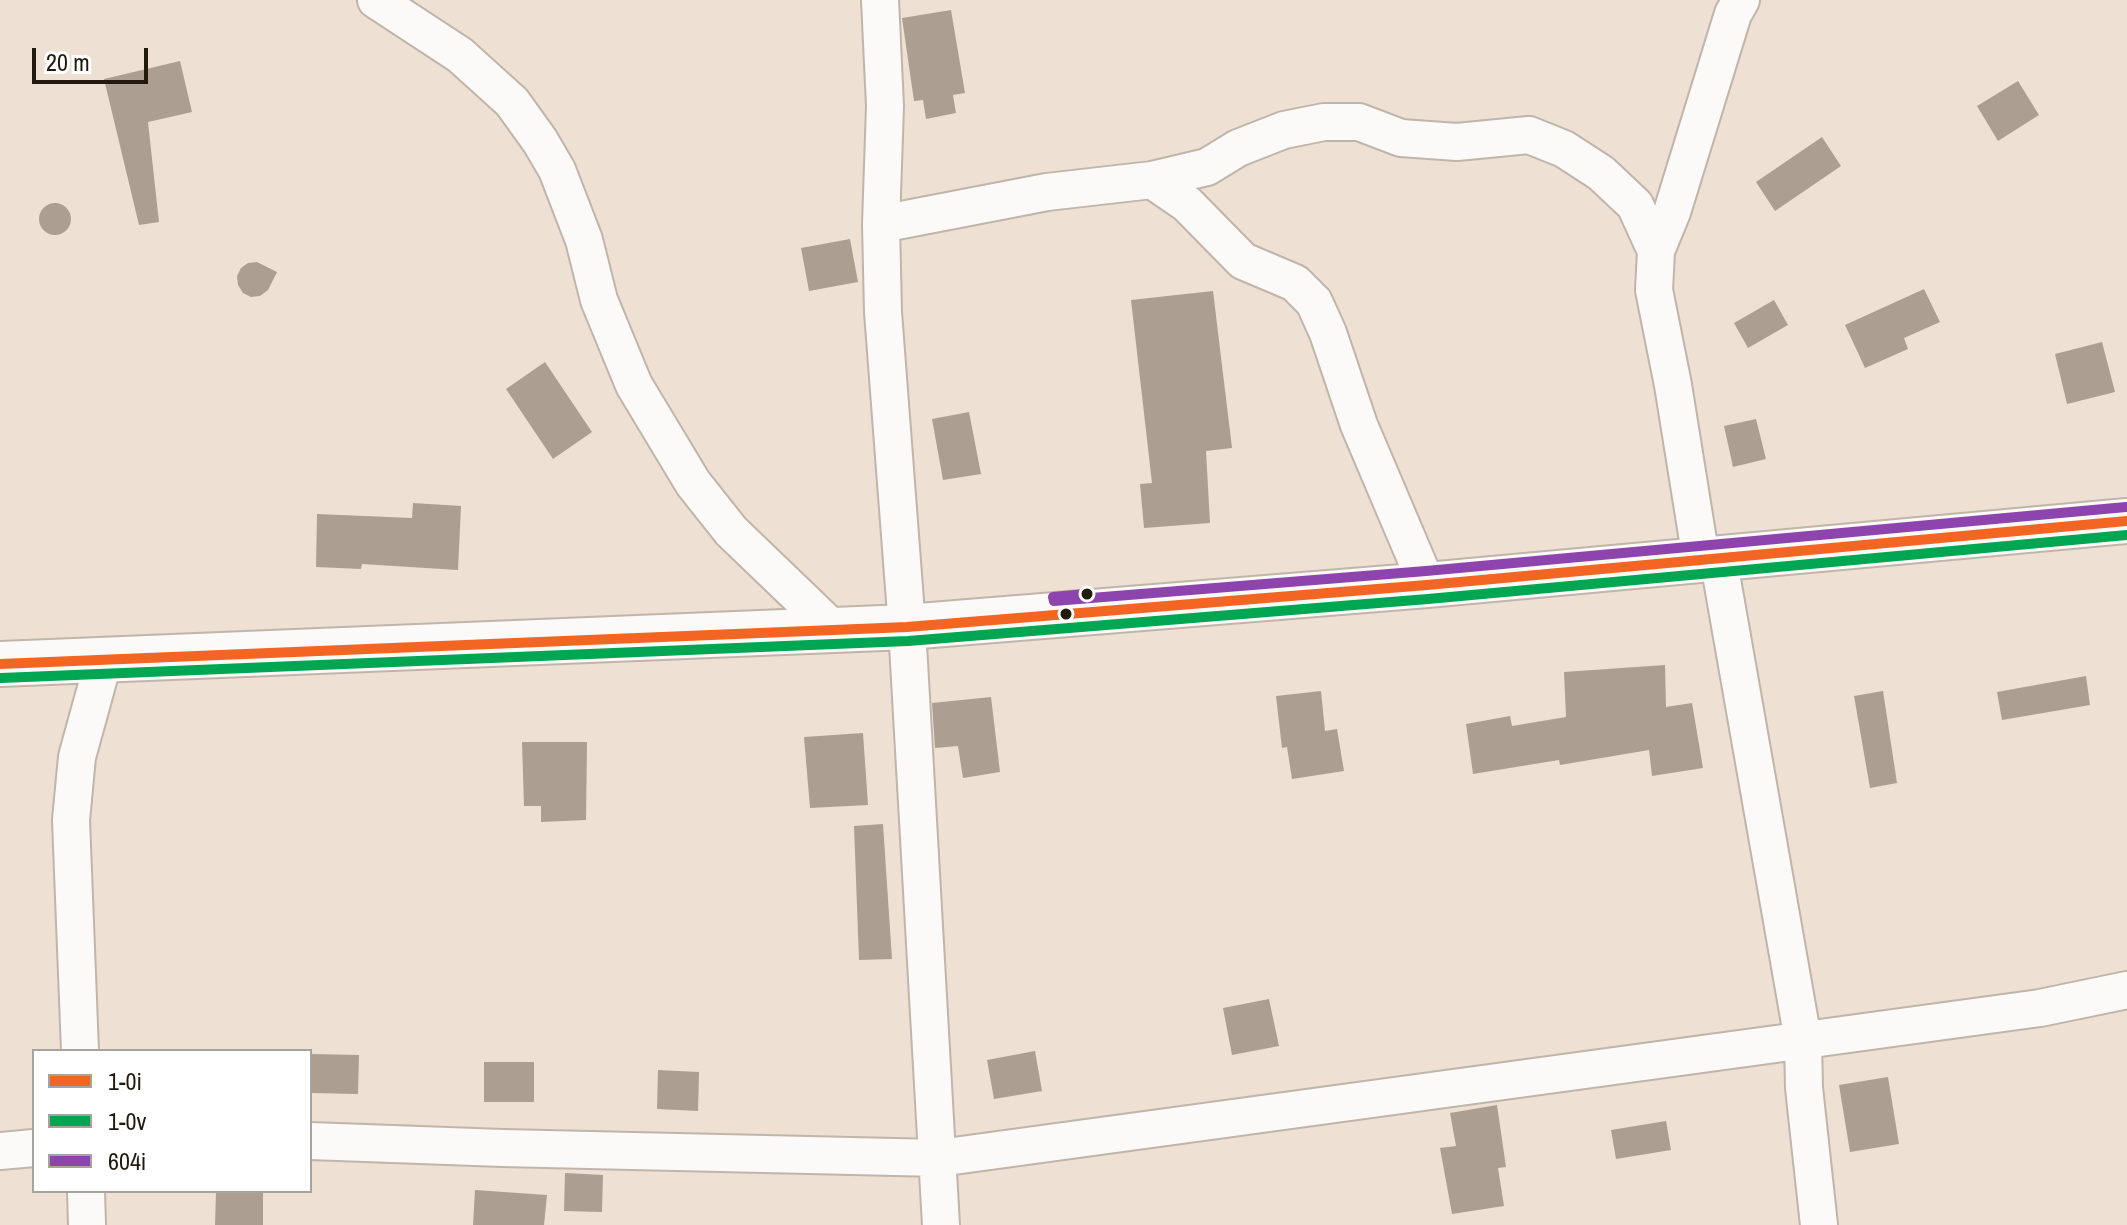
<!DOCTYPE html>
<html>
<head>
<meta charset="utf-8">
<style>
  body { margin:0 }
  #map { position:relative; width:2127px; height:1225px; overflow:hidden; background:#eee0d2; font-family:"Archivo Narrow",sans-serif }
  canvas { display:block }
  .legend { position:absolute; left:32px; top:1049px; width:280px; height:144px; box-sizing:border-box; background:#fff; border:2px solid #a7a39f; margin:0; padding:10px 14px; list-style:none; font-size:24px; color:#22190f }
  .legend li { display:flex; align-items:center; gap:16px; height:40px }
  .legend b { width:40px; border:2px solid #a7a39f }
  .scale { position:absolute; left:32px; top:48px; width:116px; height:36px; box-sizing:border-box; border:4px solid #22190f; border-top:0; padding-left:10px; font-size:24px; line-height:28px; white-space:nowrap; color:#22190f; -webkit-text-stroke:6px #fff; paint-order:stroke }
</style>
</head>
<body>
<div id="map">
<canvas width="2127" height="1225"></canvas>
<ul class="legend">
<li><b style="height:10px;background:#f26522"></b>1-0i</li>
<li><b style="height:10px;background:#00a651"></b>1-0v</li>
<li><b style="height:10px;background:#8e44ad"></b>604i</li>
</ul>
<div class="scale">20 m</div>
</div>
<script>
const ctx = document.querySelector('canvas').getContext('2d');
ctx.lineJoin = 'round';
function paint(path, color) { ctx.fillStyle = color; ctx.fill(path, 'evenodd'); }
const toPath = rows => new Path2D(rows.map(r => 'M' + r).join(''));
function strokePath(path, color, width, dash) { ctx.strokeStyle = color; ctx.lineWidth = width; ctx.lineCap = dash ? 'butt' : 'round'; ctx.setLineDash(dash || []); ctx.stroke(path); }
paint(toPath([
  [951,10,965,93,953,95,956,113,926,119,923,100,914,101,902,18],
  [180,61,192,112,148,122,159,222,139,225,104,79],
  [2018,81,2039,115,1998,141,1977,106],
  [1822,137,1841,166,1775,211,1756,182],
  '39 219a16 16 0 1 1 32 0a16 16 0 1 1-32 0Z',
  [850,239,858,282,809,291,801,248],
  [257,262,277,272,268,290,260,296,251,297,243,293,238,285,237,276,241,268,248,263],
  [1924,289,1940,322,1904,338,1908,349,1865,368,1845,325],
  [1213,291,1232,448,1206,451,1210,523,1144,528,1140,484,1152,483,1131,300],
  [1774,300,1788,325,1748,348,1734,323],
  [2102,342,2115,392,2067,404,2055,354],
  [545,362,592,432,553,459,506,389],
  [969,412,981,474,943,480,932,419],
  [1756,419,1766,459,1733,467,1724,426],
  [413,503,461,506,458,570,362,564,361,569,316,567,317,514,412,518],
  [1665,665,1666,707,1692,703,1703,768,1652,776,1649,750,1560,765,1559,760,1473,774,1466,724,1510,716,1512,726,1566,717,1564,672],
  [2086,676,2090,705,2002,720,1997,692],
  [1321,691,1325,731,1337,729,1344,771,1292,779,1287,747,1282,748,1276,696],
  [1883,691,1897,783,1870,788,1854,696],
  [991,697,1000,772,963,778,958,746,935,748,932,703],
  [863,733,868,805,810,808,804,737],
  [522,742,587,742,586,820,541,822,541,806,524,806],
  [883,824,892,959,859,960,854,826],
  [1269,999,1279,1046,1232,1055,1223,1008],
  [1035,1051,1042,1091,994,1099,987,1060],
  [311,1054,359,1055,358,1094,311,1093],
  [484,1062,534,1062,534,1102,484,1102],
  [658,1070,699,1072,698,1111,657,1109],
  [1888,1077,1899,1144,1850,1152,1839,1085],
  [1497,1105,1506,1167,1498,1168,1504,1206,1452,1214,1440,1148,1456,1146,1450,1113],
  [1666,1121,1671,1150,1616,1159,1611,1130],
  [565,1173,603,1175,602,1212,564,1211],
  [475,1190,547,1195,544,1225,473,1225],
  [216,1191,263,1191,263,1225,215,1225]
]), '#ac9f92');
const street = toPath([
  [376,0,460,55,512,102,540,141,557,170,584,240,599,300,634,385,693,483,731,531,833,629],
  [880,0,885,106,881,224,883,312,907,627,941,1225],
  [1152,180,1187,204,1243,261,1295,283,1314,302,1328,333,1359,425,1427,585],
  [881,224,1047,192,1152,180,1207,167,1238,148,1284,130,1324,122,1359,122,1401,138,1457,142,1529,135,1564,149,1601,173,1635,205,1656,251],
  [1718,557,1803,1040,1804,1088,1819,1225],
  [1701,559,1673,385,1654,290,1656,251,1672,212,1733,14,1741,0],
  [80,1051,71,820,77,757,104,659],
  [310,1141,502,1148,939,1158,2040,1008,2127,990],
  [0,1151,34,1148],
  [86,1191,87,1225]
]);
const secondary = toPath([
  [0,664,907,627,1427,585,2127,521]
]);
strokePath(street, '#c0b5aa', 40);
strokePath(secondary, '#c0b5aa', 48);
strokePath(street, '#fcfaf8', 36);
strokePath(secondary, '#fcfaf8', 44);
strokePath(toPath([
  [0,664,907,627,1427,585,2127,521]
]), '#f26522', 10);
strokePath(toPath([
  [1,678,908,641,1428,599,2127,535]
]), '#00a651', 10);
strokePath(toPath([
  [1087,594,1053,597,1054,601,1426,571,2126,507]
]), '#8e44ad', 10);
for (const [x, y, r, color] of [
  [1087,594,7,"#22190f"],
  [1066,614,7,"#22190f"]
]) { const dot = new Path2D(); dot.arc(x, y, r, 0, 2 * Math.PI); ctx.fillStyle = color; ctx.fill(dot); strokePath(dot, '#fff', 3); }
</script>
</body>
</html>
